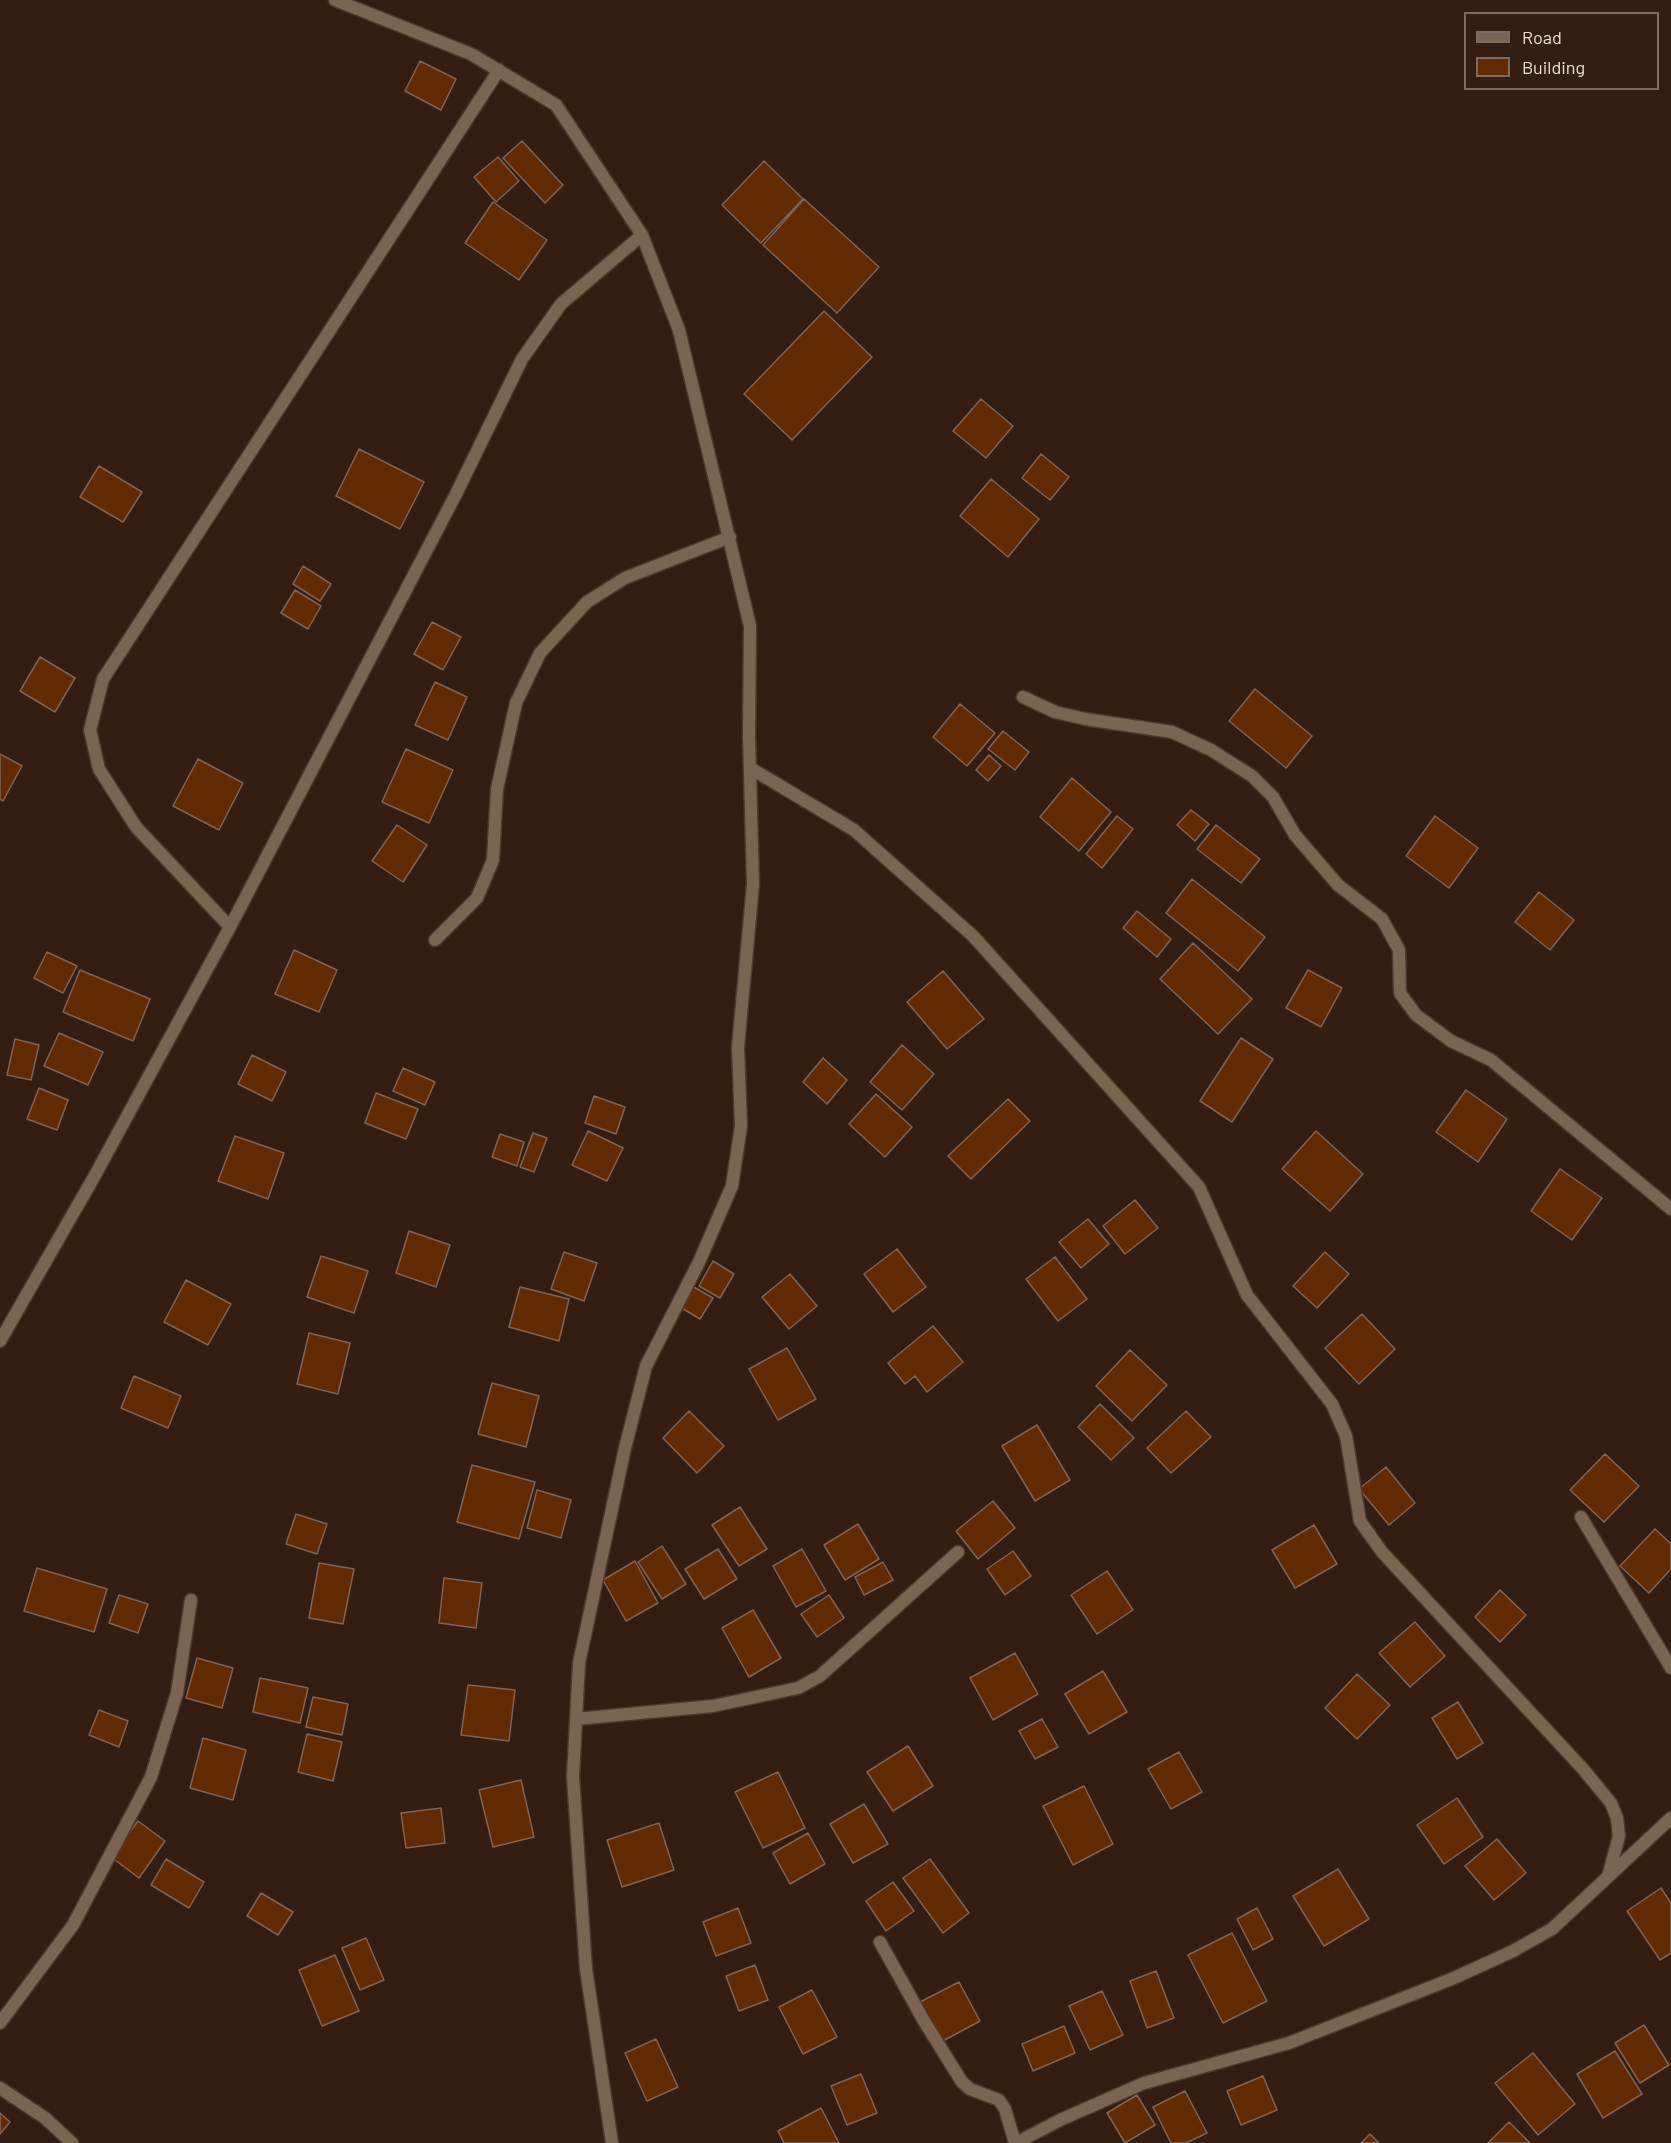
<!DOCTYPE html>
<html>
<head>
<meta charset="utf-8">
<style>
  body { margin:0 }
  #map { position:relative; width:1671px; height:2143px; overflow:hidden; background:#341e12; font-family:Barlow,sans-serif }
  canvas { display:block }
  .legend { position:absolute; left:1464px; top:12px; width:195px; height:78px; box-sizing:border-box; background:#341e12; border:2px solid #7e6b60; margin:0; padding:8px 10px; list-style:none; font-size:18px; color:#edded6 }
  .legend li { display:flex; align-items:center; gap:12px; height:30px }
  .legend b { width:30px; border:2px solid #7e6b60 }
</style>
</head>
<body>
<div id="map">
<canvas width="1671" height="2143"></canvas>
<ul class="legend">
<li><b style="height:8px;background:#7c6452"></b>Road</li>
<li><b style="height:16px;background:#632b04"></b>Building</li>
</ul>
</div>
<script>
const ctx = document.querySelector('canvas').getContext('2d');
ctx.lineJoin = 'round';
function paint(path, color) { ctx.fillStyle = color; ctx.fill(path, 'evenodd'); }
const toPath = rows => new Path2D(rows.map(r => 'M' + r).join(''));
function strokePath(path, color, width, dash) { ctx.strokeStyle = color; ctx.lineWidth = width; ctx.lineCap = dash ? 'butt' : 'round'; ctx.setLineDash(dash || []); ctx.stroke(path); }
const building = toPath([
  [420,61,456,79,441,110,405,91,420,61],
  [522,141,563,185,545,203,503,158,522,141],
  [498,157,519,181,496,202,474,177,498,157],
  [764,161,803,199,761,243,722,205,764,161],
  [804,199,879,267,837,313,763,245,804,199],
  [493,202,547,240,519,280,465,243,493,202],
  [824,311,872,357,792,440,744,394,824,311],
  [981,399,1013,426,986,458,953,431,981,399],
  [359,449,424,482,400,529,336,496,359,449],
  [1041,454,1069,477,1050,500,1022,478,1041,454],
  [99,466,142,492,123,522,80,497,99,466],
  [991,479,1039,519,1008,557,960,516,991,479],
  [303,566,331,584,320,601,293,584,303,566],
  [295,590,321,606,308,629,281,613,295,590],
  [432,622,461,637,443,670,414,654,432,622],
  [40,657,75,678,55,712,20,691,40,657],
  [435,682,467,697,448,740,415,725,435,682],
  [1255,689,1312,736,1286,768,1229,721,1255,689],
  [960,704,995,733,967,766,933,737,960,704],
  [1003,731,1029,752,1015,770,988,749,1003,731],
  [406,749,453,770,429,823,382,802,406,749],
  [0,754,22,766,3,801,0,799,0,754],
  [989,755,1001,766,988,781,976,770,989,755],
  [198,759,243,783,219,830,173,806,198,759],
  [1072,778,1111,812,1079,851,1040,817,1072,778],
  [1191,810,1209,824,1195,841,1177,825,1191,810],
  [1117,816,1133,829,1102,868,1086,854,1117,816],
  [1435,816,1478,848,1449,888,1406,856,1435,816],
  [397,825,427,845,403,882,372,861,397,825],
  [1216,825,1260,859,1241,883,1197,849,1216,825],
  [1192,879,1265,937,1238,971,1166,913,1192,879],
  [1539,892,1574,920,1550,950,1515,922,1539,892],
  [1137,911,1171,939,1157,957,1123,928,1137,911],
  [1193,943,1252,999,1218,1034,1160,979,1193,943],
  [294,950,337,970,319,1012,275,994,294,950],
  [47,952,77,966,63,993,34,978,47,952],
  [80,970,150,999,133,1041,63,1012,80,970],
  [1308,970,1342,988,1321,1027,1286,1008,1308,970],
  [943,971,984,1019,947,1049,907,1002,943,971],
  [59,1033,103,1052,88,1085,44,1066,59,1033],
  [1241,1038,1273,1059,1232,1122,1200,1101,1241,1038],
  [15,1039,39,1045,31,1080,7,1075,15,1039],
  [902,1045,934,1074,902,1110,870,1082,902,1045],
  [252,1055,286,1072,272,1101,238,1084,252,1055],
  [823,1058,847,1080,827,1104,803,1082,823,1058],
  [403,1068,435,1082,425,1105,393,1091,403,1068],
  [39,1088,68,1100,57,1130,27,1119,39,1088],
  [1466,1090,1507,1119,1478,1162,1436,1132,1466,1090],
  [376,1093,418,1109,406,1139,365,1123,376,1093],
  [876,1094,912,1127,885,1157,849,1124,876,1094],
  [594,1096,625,1107,616,1134,585,1123,594,1096],
  [1008,1099,1030,1121,971,1179,948,1156,1008,1099],
  [588,1131,623,1148,607,1181,572,1165,588,1131],
  [1316,1131,1363,1174,1330,1211,1282,1169,1316,1131],
  [533,1133,547,1138,534,1172,520,1167,533,1133],
  [500,1134,524,1142,517,1166,492,1157,500,1134],
  [235,1136,284,1153,268,1199,218,1181,235,1136],
  [1560,1169,1602,1198,1572,1240,1531,1211,1560,1169],
  [1135,1200,1158,1228,1125,1254,1103,1226,1135,1200],
  [1088,1219,1109,1244,1081,1268,1059,1242,1088,1219],
  [409,1231,450,1245,436,1287,396,1273,409,1231],
  [897,1249,926,1287,893,1312,864,1274,897,1249],
  [564,1252,597,1263,584,1301,551,1289,564,1252],
  [1325,1252,1349,1274,1317,1308,1293,1286,1325,1252],
  [321,1256,368,1271,354,1313,307,1297,321,1256],
  [1055,1257,1087,1299,1058,1321,1026,1279,1055,1257],
  [713,1261,734,1274,720,1298,699,1286,713,1261],
  [790,1274,817,1306,789,1329,762,1297,790,1274],
  [186,1280,231,1304,208,1345,164,1322,186,1280],
  [692,1286,713,1298,700,1319,680,1307,692,1286],
  [520,1287,569,1299,559,1341,509,1327,520,1287],
  [1362,1314,1395,1349,1359,1384,1325,1348,1362,1314],
  [933,1326,963,1362,927,1392,915,1376,905,1384,888,1363,933,1326],
  [309,1333,350,1343,338,1394,297,1384,309,1333],
  [787,1348,816,1399,778,1420,749,1369,787,1348],
  [1130,1350,1167,1385,1132,1421,1096,1386,1130,1350],
  [134,1376,181,1396,168,1428,121,1408,134,1376],
  [492,1383,539,1396,526,1447,478,1434,492,1383],
  [1100,1404,1134,1438,1111,1460,1078,1427,1100,1404],
  [689,1411,724,1446,697,1473,663,1438,689,1411],
  [1186,1411,1211,1437,1171,1473,1147,1448,1186,1411],
  [1037,1425,1070,1480,1035,1501,1002,1446,1037,1425],
  [1605,1454,1639,1486,1604,1522,1570,1490,1605,1454],
  [472,1465,535,1482,519,1539,457,1522,472,1465],
  [1386,1467,1415,1503,1389,1525,1359,1489,1386,1467],
  [537,1490,571,1500,561,1538,527,1528,537,1490],
  [993,1501,1015,1528,978,1559,956,1531,993,1501],
  [740,1507,767,1549,739,1566,712,1525,740,1507],
  [296,1514,327,1524,317,1554,286,1544,296,1514],
  [858,1524,879,1559,845,1580,824,1545,858,1524],
  [1314,1525,1337,1564,1295,1588,1272,1550,1314,1525],
  [1655,1529,1671,1544,1671,1569,1649,1593,1620,1566,1655,1529],
  [662,1546,686,1584,662,1599,638,1562,662,1546],
  [718,1549,737,1579,704,1599,685,1569,718,1549],
  [802,1549,826,1591,796,1607,773,1566,802,1549],
  [1013,1551,1031,1576,1005,1595,987,1569,1013,1551],
  [635,1561,658,1603,626,1621,603,1580,635,1561],
  [883,1562,893,1580,864,1595,855,1577,883,1562],
  [319,1563,354,1569,343,1624,309,1618,319,1563],
  [37,1568,107,1589,94,1632,24,1611,37,1568],
  [1107,1571,1133,1610,1097,1634,1071,1595,1107,1571],
  [444,1578,482,1583,476,1628,439,1623,444,1578],
  [1500,1590,1526,1615,1500,1642,1475,1617,1500,1590],
  [119,1595,148,1604,138,1633,109,1623,119,1595],
  [829,1595,844,1618,817,1637,801,1614,829,1595],
  [753,1610,781,1658,749,1677,722,1628,753,1610],
  [1415,1622,1445,1656,1410,1687,1379,1653,1415,1622],
  [1015,1653,1038,1694,993,1720,970,1678,1015,1653],
  [197,1658,233,1668,222,1708,186,1698,197,1658],
  [1103,1671,1127,1712,1089,1734,1065,1694,1103,1671],
  [1357,1674,1390,1705,1357,1739,1325,1708,1357,1674],
  [260,1678,308,1688,300,1723,253,1712,260,1678],
  [468,1685,515,1690,509,1741,461,1735,468,1685],
  [313,1697,348,1704,342,1735,306,1727,313,1697],
  [1458,1702,1483,1743,1457,1759,1432,1718,1458,1702],
  [99,1710,128,1721,119,1747,89,1735,99,1710],
  [1042,1719,1058,1747,1035,1759,1019,1731,1042,1719],
  [307,1734,342,1742,333,1781,298,1772,307,1734],
  [203,1738,246,1750,233,1800,190,1788,203,1738],
  [908,1746,933,1786,893,1811,867,1772,908,1746],
  [1179,1752,1202,1792,1171,1809,1148,1769,1179,1752],
  [778,1772,805,1828,763,1848,735,1792,778,1772],
  [521,1780,534,1837,493,1847,479,1790,521,1780],
  [1084,1786,1113,1844,1073,1865,1043,1806,1084,1786],
  [1457,1798,1483,1837,1444,1864,1417,1825,1457,1798],
  [864,1804,888,1844,853,1863,830,1824,864,1804],
  [441,1808,445,1843,406,1848,401,1813,441,1808],
  [138,1821,165,1841,139,1878,111,1857,138,1821],
  [659,1823,674,1870,622,1887,607,1840,659,1823],
  [808,1833,825,1864,790,1884,773,1853,808,1833],
  [1497,1839,1526,1873,1494,1900,1465,1866,1497,1839],
  [166,1859,204,1882,189,1908,151,1885,166,1859],
  [930,1859,969,1913,943,1933,903,1878,930,1859],
  [1338,1869,1369,1919,1324,1946,1293,1896,1338,1869],
  [893,1882,914,1911,886,1931,866,1901,893,1882],
  [1661,1888,1671,1903,1671,1953,1660,1960,1627,1911,1661,1888],
  [261,1893,293,1912,278,1935,247,1916,261,1893],
  [738,1908,751,1943,716,1956,703,1922,738,1908],
  [1257,1908,1273,1939,1253,1950,1237,1919,1257,1908],
  [1232,1933,1267,2001,1223,2023,1188,1955,1232,1933],
  [366,1938,384,1980,360,1990,342,1948,366,1938],
  [335,1955,359,2011,322,2026,299,1970,335,1955],
  [755,1965,768,2000,739,2011,726,1976,755,1965],
  [1156,1971,1174,2018,1147,2028,1130,1981,1156,1971],
  [959,1982,980,2021,939,2043,918,2003,959,1982],
  [812,1990,837,2037,803,2054,779,2007,812,1990],
  [1102,1991,1123,2035,1090,2050,1069,2006,1102,1991],
  [1644,2025,1669,2065,1640,2083,1615,2043,1644,2025],
  [1064,2026,1075,2053,1033,2071,1022,2044,1064,2026],
  [656,2039,678,2087,647,2101,625,2053,656,2039],
  [1615,2051,1642,2094,1603,2118,1577,2074,1615,2051],
  [1533,2053,1575,2104,1538,2135,1495,2083,1533,2053],
  [861,2074,877,2113,847,2125,831,2086,861,2074],
  [1263,2076,1277,2110,1241,2125,1227,2091,1263,2076],
  [1185,2091,1207,2133,1186,2143,1171,2143,1153,2107,1185,2091],
  [1137,2095,1155,2125,1125,2143,1107,2113,1137,2095],
  [821,2108,839,2143,784,2143,778,2131,821,2108],
  [0,2113,10,2122,0,2134,0,2113],
  [1509,2122,1530,2143,1488,2143,1509,2122],
  [1370,2134,1379,2143,1361,2143,1370,2134]
]);
paint(building, '#632b04');
strokePath(building, '#7f6456', 1.5);
const street = toPath([
  [335,0,471,54,556,105,642,235,679,330,750,626,749,736,753,884,738,1047,741,1126,732,1186,699,1262,646,1366,625,1448,579,1663,573,1777,586,1969,612,2143],
  [1023,697,1055,712,1085,719,1172,732,1211,750,1252,776,1273,797,1295,835,1338,885,1382,919,1399,950,1400,993,1416,1015,1451,1041,1491,1060,1671,1209],
  [750,768,854,830,973,936,1199,1187,1247,1295,1332,1404,1346,1436,1360,1521,1382,1552,1583,1769,1611,1803,1617,1818,1619,1836,1608,1877],
  [230,927,136,827,99,769,90,730,103,679,499,70],
  [435,940,477,898,493,860,497,789,516,703,540,653,587,602,625,578,730,537],
  [0,1341,94,1177,230,927,456,494,522,359,561,304,642,235],
  [1581,1517,1671,1668],
  [576,1719,713,1706,798,1688,820,1676,958,1552],
  [880,1942,924,2021,962,2082,970,2089,999,2100,1005,2109,1015,2143],
  [0,2023,73,1925,151,1777,177,1693,191,1600],
  [0,2088,45,2118,72,2143],
  [1016,2143,1060,2120,1144,2083,1289,2043,1454,1978,1513,1951,1552,1929,1671,1818]
]);
strokePath(street, '#4e392d', 15);
strokePath(street, '#7c6452', 12);
</script>
</body>
</html>
